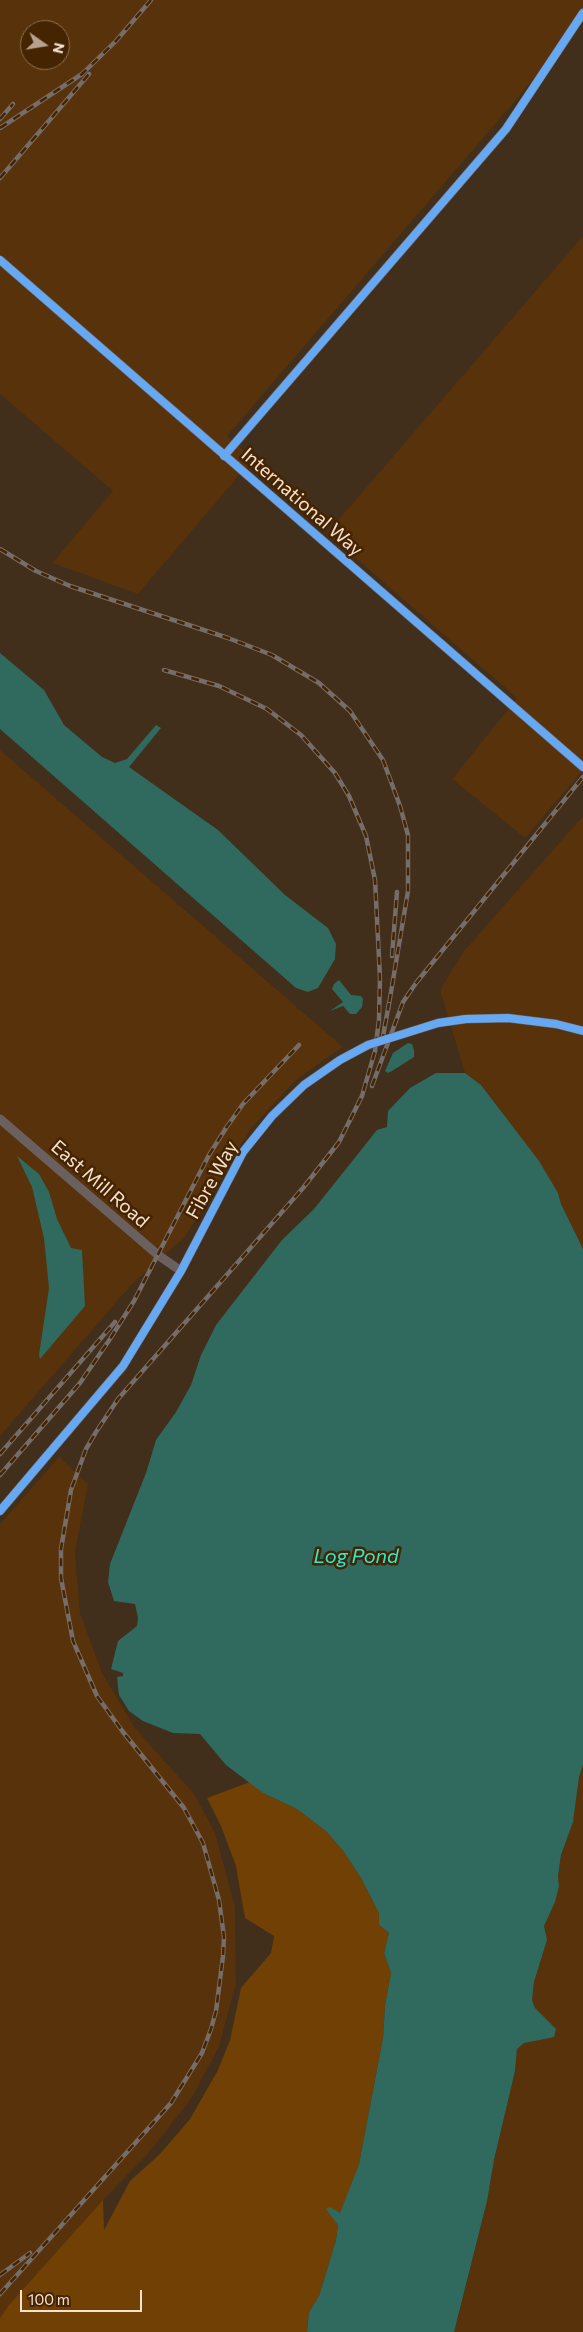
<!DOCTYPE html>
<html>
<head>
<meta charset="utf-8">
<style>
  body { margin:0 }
  #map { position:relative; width:583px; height:2332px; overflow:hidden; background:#412e1b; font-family:Commissioner,sans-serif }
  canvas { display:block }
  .north { position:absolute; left:20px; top:20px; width:50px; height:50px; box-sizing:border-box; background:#452401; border:1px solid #8c6f53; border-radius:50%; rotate:103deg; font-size:14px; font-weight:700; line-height:20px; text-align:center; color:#f6e0ce }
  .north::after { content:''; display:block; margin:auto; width:18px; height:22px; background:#b7a28f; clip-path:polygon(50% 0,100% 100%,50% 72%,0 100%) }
  .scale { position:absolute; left:20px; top:2290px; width:122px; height:22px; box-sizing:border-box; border:2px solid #f6e0ce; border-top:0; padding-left:6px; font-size:15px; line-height:18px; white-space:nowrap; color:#f6e0ce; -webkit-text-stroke:4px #452401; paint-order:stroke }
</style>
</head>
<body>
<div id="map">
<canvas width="583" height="2332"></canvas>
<div class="north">N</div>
<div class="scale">100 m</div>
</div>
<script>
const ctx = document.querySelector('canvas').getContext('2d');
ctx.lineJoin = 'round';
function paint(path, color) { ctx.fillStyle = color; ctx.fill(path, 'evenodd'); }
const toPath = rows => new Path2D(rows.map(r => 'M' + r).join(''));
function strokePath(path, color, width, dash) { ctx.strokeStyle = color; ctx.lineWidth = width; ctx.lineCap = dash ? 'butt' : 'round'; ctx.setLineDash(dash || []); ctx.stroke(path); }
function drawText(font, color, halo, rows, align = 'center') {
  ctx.font = font + ' Commissioner,sans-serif'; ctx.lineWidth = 5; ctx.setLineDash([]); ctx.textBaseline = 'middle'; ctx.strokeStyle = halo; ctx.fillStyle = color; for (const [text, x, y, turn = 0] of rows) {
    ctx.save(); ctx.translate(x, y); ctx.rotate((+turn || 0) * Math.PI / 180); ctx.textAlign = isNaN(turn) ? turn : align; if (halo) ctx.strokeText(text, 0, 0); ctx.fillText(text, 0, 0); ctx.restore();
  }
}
paint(toPath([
  [0,0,583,0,583,22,227,436,253,459,138,594,52,563,113,491,0,394],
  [30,30,60,30,60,60,30,60],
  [583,236,583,770,525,838,452,779,517,698,327,533],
  [0,750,343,1047,297,1079,252,1127,185,1237,133,1283,0,1436],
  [583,816,583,1249,561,1204,558,1193,494,1101,481,1085,465,1073,440,990,464,951],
  [59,1457,88,1484,75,1552,80,1613,102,1673,135,1728,195,1795,215,1833,235,1907,236,1983,219,2047,191,2099,147,2155,103,2200,0,2318,0,1524],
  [583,1764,583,2332,454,2332,487,2201,494,2160,515,2071,517,2048,524,2043,535,2008,532,2000,534,1982,547,1940,544,1926,555,1902,559,1886,558,1876,561,1855,573,1822,579,1777]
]), '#57320a');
paint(toPath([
  [250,1782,263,1793,297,1809,327,1832,344,1852,361,1878,379,1913,379,1925,389,1933,384,1953,391,1973,385,2006,383,2038,359,2164,340,2214,332,2215,338,2225,336,2240,319,2296,309,2312,307,2332,0,2332,0,2318,9,2305,103,2200,104,2230,130,2181,160,2154,190,2119,218,2070,230,2040,241,1988,271,1953,274,1936,245,1918,236,1866,221,1826,207,1798]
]), '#714004');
paint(toPath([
  [0,653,44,690,64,725,102,757,115,763,127,759,156,725,161,728,129,767,218,830,285,895,328,928,336,944,335,959,318,988,308,992,296,988,0,729],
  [339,980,351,995,361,996,363,999,362,1007,356,1014,350,1014,343,1006,330,1011,343,1002,332,989,334,984],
  [408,1043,412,1044,414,1050,414,1057,392,1071,388,1073,385,1071,393,1053],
  [436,1073,465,1073,481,1085,539,1161,558,1193,561,1204,583,1249,583,1764,579,1777,573,1822,561,1855,558,1876,559,1886,555,1902,544,1926,547,1940,534,1982,532,2000,535,2008,556,2029,554,2037,524,2043,517,2049,515,2071,494,2160,487,2201,454,2332,307,2332,309,2312,319,2296,336,2240,338,2225,326,2209,330,2207,340,2213,359,2164,383,2038,385,2006,391,1973,384,1953,389,1933,379,1925,379,1913,361,1878,344,1852,327,1832,297,1809,263,1793,226,1765,200,1734,173,1733,143,1721,129,1711,119,1695,117,1677,123,1676,123,1673,111,1669,118,1641,137,1626,138,1618,135,1604,114,1601,108,1582,110,1564,146,1473,156,1440,176,1412,191,1385,201,1355,216,1325,282,1240,314,1209,377,1130,387,1127,388,1111,410,1088],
  [17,1156,39,1174,49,1192,57,1219,71,1248,82,1250,85,1306,40,1359,39,1355,49,1288,44,1238,32,1187]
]), '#306a5f');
strokePath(toPath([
  [0,260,583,767],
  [224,456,506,129,583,13],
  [556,1024,583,1031],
  [0,1119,158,1255,181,1271],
  [0,1511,123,1366,181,1271,243,1152,272,1116,304,1085,340,1060,368,1045]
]), '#6b6060', 9);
const rail = toPath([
  [0,119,13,104],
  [0,128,82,74,116,41,151,0],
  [0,178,89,74],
  [0,549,36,571,70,586,228,638,272,655,319,683,350,711,383,760,400,806,408,835,408,891,388,1010],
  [392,956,397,892],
  [382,1042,389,1003],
  [372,1086,403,1002,416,983,583,777],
  [0,1454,115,1322],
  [0,1475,80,1383,110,1339,134,1301,209,1155,226,1128,243,1104,299,1045],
  [0,2275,30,2253],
  [0,2294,171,2103,202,2053,211,2029,216,2011,223,1956,224,1937,219,1900,203,1843,184,1808,123,1732,97,1696,73,1641,61,1578,61,1549,71,1490,86,1449,96,1432,118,1399,303,1188,339,1142,362,1096,375,1051,379,1020,380,978,375,880,366,836,349,796,335,773,301,735,267,709,219,686,164,670]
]);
strokePath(rail, '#776d68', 4.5);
strokePath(rail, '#452401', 2.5, [8]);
strokePath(toPath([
  [368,1045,438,1023,466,1019,508,1018,556,1024]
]), '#6b6060', 9);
strokePath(toPath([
  [0,260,583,767],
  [224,456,506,129,583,13],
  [0,1511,123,1366,181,1271,243,1152,272,1116,304,1085,340,1060,368,1045,438,1023,466,1019,508,1018,556,1024,583,1031]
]), '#66a8f1', 8);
drawText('19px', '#f6e0ce', '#452401', [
  ["International Way",302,502,41],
  ["Fibre Way",212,1180,-61],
  ["East Mill Road",100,1184,41]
]);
drawText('italic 20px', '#2bebd4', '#452401', [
  ["Log Pond",356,1556]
]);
</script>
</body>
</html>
